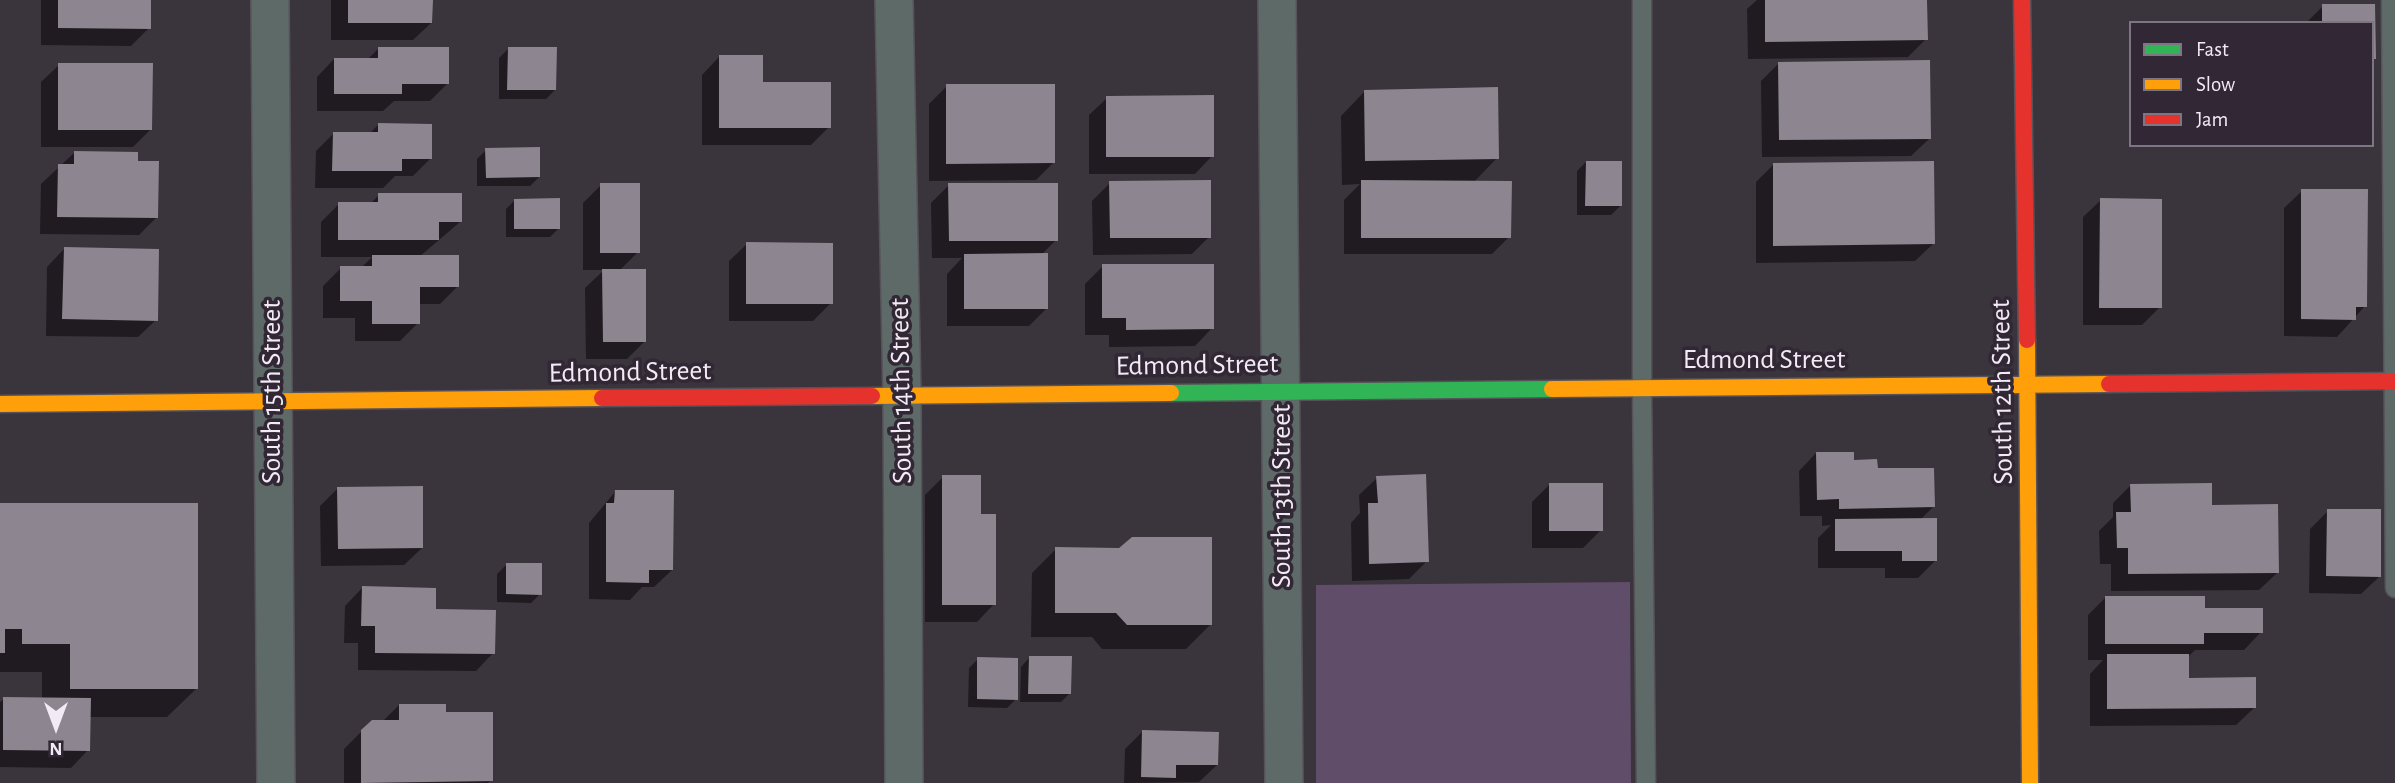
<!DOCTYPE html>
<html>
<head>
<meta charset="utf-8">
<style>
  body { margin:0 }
  #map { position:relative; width:2395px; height:783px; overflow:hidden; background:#3a343c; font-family:"Alegreya Sans",sans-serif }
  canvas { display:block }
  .legend { position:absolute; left:2129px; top:21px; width:245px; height:126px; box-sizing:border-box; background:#312735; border:2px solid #7e7582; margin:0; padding:9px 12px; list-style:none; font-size:21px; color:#f2ebf5 }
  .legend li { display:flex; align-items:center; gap:14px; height:35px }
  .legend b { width:35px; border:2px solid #7e7582 }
  .north { position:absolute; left:21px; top:692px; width:70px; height:70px; -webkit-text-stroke:5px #312735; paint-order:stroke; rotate:180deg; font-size:19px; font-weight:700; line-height:28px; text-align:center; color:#f2ebf5 }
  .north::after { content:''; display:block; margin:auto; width:24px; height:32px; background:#f2ebf5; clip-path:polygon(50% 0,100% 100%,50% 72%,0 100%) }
</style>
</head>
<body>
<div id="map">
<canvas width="2395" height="783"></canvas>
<ul class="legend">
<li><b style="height:9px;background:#30b455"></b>Fast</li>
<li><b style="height:9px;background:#ff9f0a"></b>Slow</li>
<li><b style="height:9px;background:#e5322d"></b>Jam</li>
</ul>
<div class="north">N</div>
</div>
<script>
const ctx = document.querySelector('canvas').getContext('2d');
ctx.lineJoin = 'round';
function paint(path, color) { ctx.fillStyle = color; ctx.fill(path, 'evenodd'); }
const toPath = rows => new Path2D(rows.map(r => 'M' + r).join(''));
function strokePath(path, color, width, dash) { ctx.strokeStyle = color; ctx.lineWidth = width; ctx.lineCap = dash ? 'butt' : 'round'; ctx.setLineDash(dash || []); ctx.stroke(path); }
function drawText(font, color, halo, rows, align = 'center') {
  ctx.font = font + ' "Alegreya Sans",sans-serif'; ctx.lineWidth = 7; ctx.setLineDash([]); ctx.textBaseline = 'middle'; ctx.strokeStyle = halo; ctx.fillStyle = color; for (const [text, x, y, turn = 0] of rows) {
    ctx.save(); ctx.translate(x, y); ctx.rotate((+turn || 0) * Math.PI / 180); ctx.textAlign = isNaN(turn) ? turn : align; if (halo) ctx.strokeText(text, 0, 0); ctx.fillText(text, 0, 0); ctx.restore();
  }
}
paint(toPath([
  [1630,582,1631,783,1316,783,1316,585]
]), '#604d69');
paint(toPath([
  [41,0,149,0,149,28,131,46,41,45],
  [331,0,431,0,431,23,413,40,331,40],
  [1757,0,1925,0,1926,39,1908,57,1748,59,1747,9],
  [2373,5,2372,61,2372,23,2306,23,2323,6],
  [378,49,448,83,430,101,394,101,383,111,317,111,317,77,334,59,368,59],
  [508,49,555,90,546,99,499,99,499,58],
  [719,57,829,127,811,145,702,145,702,75],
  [1779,63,1929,139,1911,156,1762,157,1761,81],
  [59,65,151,129,133,147,41,147,41,82],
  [947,86,1054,162,1036,180,929,181,929,104],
  [1365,91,1497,158,1473,183,1509,237,1492,254,1344,254,1344,200,1360,184,1342,185,1341,116],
  [1107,98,1212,156,1195,174,1089,174,1089,115],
  [378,125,431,158,413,176,395,176,383,188,315,188,316,151,334,133,369,134],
  [486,150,539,177,530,186,477,186,477,159],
  [74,153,136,162,157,217,139,235,40,234,41,184],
  [1586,162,1620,206,1611,215,1577,215,1577,171],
  [1773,165,1933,244,1915,261,1756,263,1756,182],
  [1110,183,1209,237,1192,254,1093,255,1092,201],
  [601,185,638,252,620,270,645,341,627,359,586,359,585,288,604,270,583,270,583,203],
  [949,185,1056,240,1041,255,1047,308,1029,326,947,326,947,274,962,258,932,258,931,203],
  [2302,191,2365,306,2337,337,2284,336,2284,208],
  [379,195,460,222,419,257,458,286,440,304,418,304,418,323,400,341,355,341,355,318,323,318,323,286,341,268,361,268,372,257,321,257,321,222,339,204,370,204],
  [515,200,559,228,550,237,506,237,506,209],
  [2101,200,2160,307,2142,325,2083,325,2083,217],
  [747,244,831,303,813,321,729,321,729,261],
  [64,249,156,320,138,337,46,336,47,267],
  [1103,266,1212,328,1195,346,1109,347,1109,335,1085,335,1085,284],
  [1816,453,1876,470,1934,506,1920,520,1935,561,1918,578,1885,578,1885,568,1818,568,1818,538,1831,525,1822,526,1822,516,1800,516,1799,471],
  [943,477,980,516,994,604,977,622,925,622,925,495],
  [1377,478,1427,561,1409,579,1352,581,1351,523,1360,513,1359,495],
  [1549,485,1601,530,1583,548,1532,548,1532,502],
  [2131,485,2210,507,2277,573,2259,590,2111,591,2111,564,2100,564,2099,531,2113,517,2113,503],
  [338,488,422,548,404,565,321,566,320,506],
  [615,492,672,570,654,587,642,587,630,600,589,599,589,523],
  [0,505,196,689,167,717,89,717,88,750,71,768,0,767,0,702,4,699,42,699,42,672,0,672],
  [2328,511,2379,577,2361,594,2309,593,2310,529],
  [1056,549,1210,625,1186,649,1102,649,1092,637,1031,637,1032,573],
  [506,565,540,594,531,603,497,602,497,574],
  [362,588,434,611,493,653,476,671,358,670,358,643,344,643,345,606],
  [2106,597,2203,609,2261,632,2244,650,2195,650,2187,658,2187,680,2254,708,2236,725,2090,726,2090,674,2103,660,2088,660,2088,615],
  [1030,657,1070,693,1061,702,1020,702,1021,667],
  [978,659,1016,699,1007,708,968,707,969,668],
  [399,705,444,714,491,780,488,783,344,783,344,749,362,731,383,721],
  [1143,731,1217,765,1199,782,1124,783,1125,749]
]), '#0007');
paint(toPath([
  [58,0,151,0,151,29,58,28],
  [348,0,433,0,432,23,348,23],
  [1765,0,1927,0,1928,40,1765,42],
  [2322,4,2375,4,2376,59,2372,59,2372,23,2322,23],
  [378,47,449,47,449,84,402,84,402,94,334,94,334,58,378,58],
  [508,47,557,47,556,90,507,90],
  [719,55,763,55,763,82,831,82,831,128,719,128],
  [1930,60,1931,139,1779,140,1778,62],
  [58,63,153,63,152,130,58,130],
  [946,84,1055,84,1055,163,946,164],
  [1498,87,1499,159,1365,161,1364,90],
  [1214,95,1214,157,1106,157,1106,96],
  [378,123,432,124,432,159,402,159,402,171,332,171,333,132,378,132],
  [540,147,540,177,486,178,485,148],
  [74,151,138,152,138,161,159,161,158,218,57,217,58,164,74,164],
  [1586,161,1622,161,1622,206,1585,206],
  [1934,161,1935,244,1773,246,1773,163],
  [1211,180,1211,238,1110,238,1109,181],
  [1361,180,1512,181,1511,238,1361,238],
  [600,183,640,183,640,253,600,253],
  [948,183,1058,183,1058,241,949,241],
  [2301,189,2368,189,2367,307,2356,307,2356,320,2301,319],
  [378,193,462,193,462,222,439,222,439,240,338,240,338,202,378,202],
  [560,198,560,229,514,229,514,199],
  [2100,198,2162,199,2162,308,2099,308],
  [746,242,833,243,833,304,746,304],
  [64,247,159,249,158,321,62,319],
  [1048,253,1048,309,964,309,964,254],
  [372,255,459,255,459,287,420,287,420,324,372,324,372,301,340,301,340,266,372,266],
  [1102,264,1214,264,1214,329,1126,330,1126,318,1102,318],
  [602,269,646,269,646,342,603,342],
  [1816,452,1854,452,1854,460,1877,459,1878,468,1934,468,1935,507,1839,509,1839,499,1817,500],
  [1426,474,1429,562,1369,564,1368,503,1378,503,1376,476],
  [942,475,981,475,981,514,996,514,996,605,942,605],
  [1549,483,1603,483,1603,531,1549,531],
  [2212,483,2212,505,2278,504,2279,573,2128,574,2128,548,2117,548,2116,512,2131,512,2130,484],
  [423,486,423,548,338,549,337,487],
  [615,490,674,490,673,570,649,570,649,583,606,582,606,503,614,503],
  [0,503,198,503,198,689,70,689,70,644,22,644,22,629,5,629,5,653,0,653],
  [2327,509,2381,509,2381,577,2326,576],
  [1937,518,1937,561,1902,561,1902,551,1835,551,1835,519],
  [1132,537,1212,537,1212,625,1127,625,1116,613,1055,613,1055,547,1119,548],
  [506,563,542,563,542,595,506,594],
  [362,586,436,588,436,609,496,610,495,654,375,653,375,626,361,626],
  [2105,596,2205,596,2205,608,2263,608,2263,633,2204,633,2204,644,2105,644],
  [2107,654,2189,654,2189,678,2256,677,2256,708,2107,709],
  [1029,656,1072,656,1071,694,1028,694],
  [977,657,1018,658,1018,700,977,699],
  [3,697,91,698,90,751,3,750],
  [399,704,446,704,446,712,493,712,493,781,361,783,361,730,372,720,399,720],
  [1142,730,1219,732,1218,765,1176,765,1176,778,1141,777]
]), '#8d8590');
const lane = toPath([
  [1642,0,1642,387,1646,783],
  [2391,0,2395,588]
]);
const street = toPath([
  [270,0,276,783],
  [894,0,902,396,904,783],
  [1277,0,1284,783]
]);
const fast = toPath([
  [1171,393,1552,389]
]);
const slow = toPath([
  [2027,340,2030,783],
  [1552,389,2109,384],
  [872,396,1171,393],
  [0,404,602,398]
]);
const jam = toPath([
  [2022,0,2027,340],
  [2109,384,2395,381],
  [602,398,872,396]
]);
strokePath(lane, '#575259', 21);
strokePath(street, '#575259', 40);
strokePath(fast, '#575259', 19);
strokePath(slow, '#575259', 19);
strokePath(jam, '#575259', 19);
strokePath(lane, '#5e6a68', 18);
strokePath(street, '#5e6a68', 37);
strokePath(fast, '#30b455', 16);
strokePath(slow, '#ff9f0a', 16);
strokePath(jam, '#e5322d', 16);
drawText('28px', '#f2ebf5', '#312735', [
  ["Edmond Street",1764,360],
  ["Edmond Street",1197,365,-1],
  ["Edmond Street",630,372,-1],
  ["South 14th Street",901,391,-91],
  ["South 15th Street",272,392,-90],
  ["South 12th Street",2002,392,-91],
  ["South 13th Street",1282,496,-90]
]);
</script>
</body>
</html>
